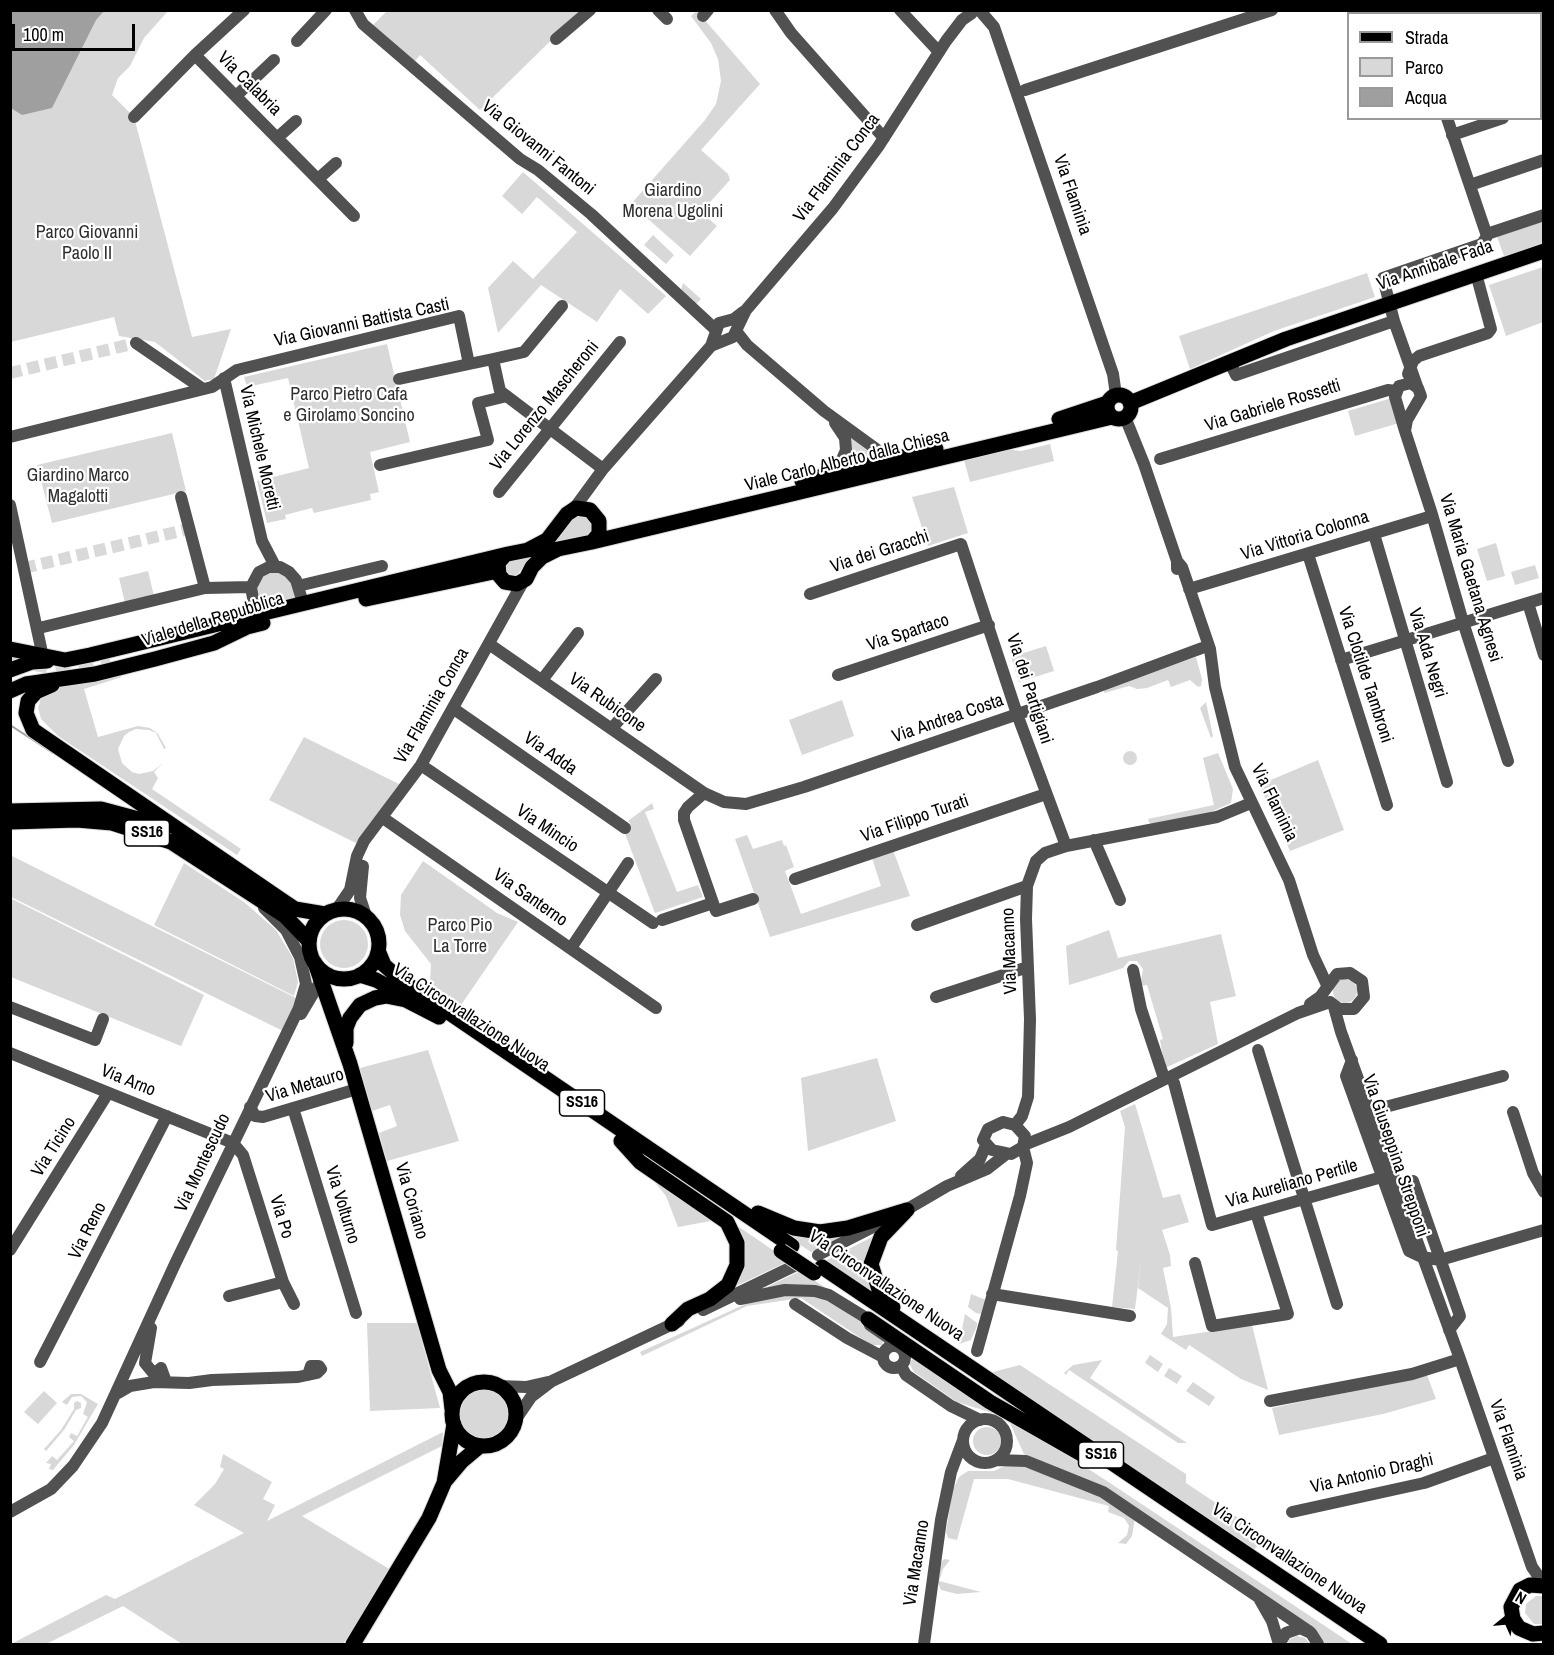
<!DOCTYPE html>
<html>
<head>
<meta charset="utf-8">
<style>
  body { margin:0 }
  #map { position:relative; width:1554px; height:1655px; overflow:hidden; background:#fff; font-family:"Archivo Narrow",sans-serif }
  canvas { display:block }
  .frame { position:absolute; inset:0; border:12px solid #000; pointer-events:none }
  .legend { position:absolute; left:1347px; top:12px; width:195px; height:108px; box-sizing:border-box; background:#fff; border:2px solid #999; margin:0; padding:8px 10px; list-style:none; font-size:18px; color:#000 }
  .legend li { display:flex; align-items:center; gap:12px; height:30px }
  .legend b { width:30px; border:2px solid #999 }
  .north { position:absolute; left:1482px; top:1583px; width:60px; height:60px; -webkit-text-stroke:4px #fff; paint-order:stroke; rotate:30deg; font-size:16px; font-weight:700; line-height:24px; text-align:center; color:#000 }
  .north::after { content:''; display:block; margin:auto; width:21px; height:27px; background:#000; clip-path:polygon(50% 0,100% 100%,50% 72%,0 100%) }
  .scale { position:absolute; left:12px; top:24px; width:123px; height:27px; box-sizing:border-box; border:3px solid #000; border-top:0; padding-left:8px; font-size:18px; line-height:21px; white-space:nowrap; color:#000; -webkit-text-stroke:4px #fff; paint-order:stroke }
</style>
</head>
<body>
<div id="map">
<canvas width="1554" height="1655"></canvas>
<div class="frame"></div>
<ul class="legend">
<li><b style="height:8px;background:#000"></b>Strada</li>
<li><b style="height:16px;background:#d8d8d8"></b>Parco</li>
<li><b style="height:16px;background:#9f9f9f"></b>Acqua</li>
</ul>
<div class="north">N</div>
<div class="scale">100 m</div>
</div>
<script>
const ctx = document.querySelector('canvas').getContext('2d');
ctx.lineJoin = 'round';
function paint(path, color) { ctx.fillStyle = color; ctx.fill(path, 'evenodd'); }
const toPath = rows => new Path2D(rows.map(r => 'M' + r).join(''));
function strokePath(path, color, width, dash) { ctx.strokeStyle = color; ctx.lineWidth = width; ctx.lineCap = dash ? 'butt' : 'round'; ctx.setLineDash(dash || []); ctx.stroke(path); }
function drawText(font, color, halo, rows, align = 'center') {
  ctx.font = font + ' "Archivo Narrow",sans-serif'; ctx.lineWidth = 4.5; ctx.setLineDash([]); ctx.textBaseline = 'middle'; ctx.strokeStyle = halo; ctx.fillStyle = color; for (const [text, x, y, turn = 0] of rows) {
    ctx.save(); ctx.translate(x, y); ctx.rotate((+turn || 0) * Math.PI / 180); ctx.textAlign = isNaN(turn) ? turn : align; if (halo) ctx.strokeText(text, 0, 0); ctx.fillText(text, 0, 0); ctx.restore();
  }
}
paint(toPath([
  [579,10,580,12,480,110,420,55,414,62,372,26,387,11],
  [10,11,168,11,144,38,130,66,118,78,112,95,134,117,192,337,231,329,214,379,205,381,155,342,119,336,114,317,11,342],
  [697,11,760,84,701,150,728,174,730,180,701,212,717,226,690,256,631,204,705,120,716,104,721,81,718,59,711,43,691,16],
  [523,172,666,296,648,314,620,289,597,322,541,285,498,333,488,288,513,261,533,279,577,232,537,197,522,214,502,196],
  [1543,218,1543,243,1504,256,1496,234],
  [653,235,674,255,666,264,644,245],
  [1543,267,1543,322,1506,336,1489,285],
  [1367,273,1375,297,1274,331,1190,369,1179,336],
  [683,283,701,299,696,304,681,290],
  [387,344,410,442,370,452,379,492,370,494,371,500,314,513,312,508,285,515,286,519,267,523,257,481,309,468,288,378,247,387,244,377],
  [1392,398,1399,423,1355,436,1348,411],
  [172,433,186,491,52,523,37,465],
  [849,433,877,457,841,467],
  [1050,444,1054,461,970,482,964,460,1006,449,1021,451],
  [954,487,968,533,928,546,912,497],
  [577,515,589,516,593,526,591,533,584,537,564,540,524,566,516,576,506,575,505,566,507,562,530,556,556,540],
  [1496,543,1505,576,1487,581,1477,549],
  [1535,565,1539,578,1515,585,1511,572],
  [148,571,154,596,125,603,119,578],
  [274,571,286,576,290,581,295,597,261,605,257,586,264,576],
  [1046,646,1054,671,1019,682,1011,657],
  [1196,657,1202,679,1201,686,1198,687,1190,680,1171,687,1168,680,1147,688,1137,689,1129,686,1104,693,1104,689],
  [116,675,122,677,84,689,98,737,138,726,150,728,158,734,166,748,164,749,156,733,149,730,136,729,129,732,124,736,118,749,122,763,132,772,139,774,153,771,163,763,154,772,158,778,152,789,241,849,237,855,58,736,41,719,38,708,41,698,53,688],
  [842,700,854,736,802,755,789,720],
  [1206,702,1213,736,1211,738,1200,708],
  [304,737,399,784,356,843,269,800],
  '1123 758a7 7 0 1 1 14 0a7 7 0 1 1-14 0Z',
  [1218,753,1233,789,1231,803,1209,813,1150,824,1148,819,1214,805,1203,758],
  [1318,760,1344,830,1290,851,1259,785],
  [652,803,654,809,645,812,677,892,698,885,703,897,655,913,624,831,630,823,628,821],
  [747,835,753,849,782,840,784,846,786,845,794,867,785,871,801,914,881,886,872,858,893,850,910,896,770,937,735,839],
  [10,855,298,999,283,1031,11,897],
  [423,861,497,913,518,922,461,1005,430,983,431,964,405,931,400,915,401,895],
  [184,863,244,902,276,930,293,958,298,982,294,996,154,925],
  [10,898,204,995,181,1046,11,977],
  '320 944a24 24 0 1 1 48 0a24 24 0 1 1-48 0Z',
  [1109,930,1118,958,1221,934,1236,996,1210,1002,1218,1044,1165,1068,1160,1040,1163,1039,1147,985,1140,986,1143,969,1137,961,1129,961,1123,968,1111,972,1069,985,1066,946],
  '1333 991a12 12 0 1 1 24 0a12 12 0 1 1-24 0Z',
  [428,1050,459,1141,387,1161,379,1133,397,1126,390,1105,372,1111,360,1068],
  [877,1058,896,1121,808,1151,801,1078],
  [1135,1104,1163,1198,1180,1194,1189,1222,1162,1230,1170,1255,1171,1266,1163,1268,1171,1308,1173,1337,1252,1325,1268,1390,1241,1379,1189,1345,1186,1350,1161,1334,1167,1324,1168,1308,1138,1288,1142,1253,1135,1309,1112,1307,1118,1251,1116,1250,1125,1127,1120,1111],
  [648,1174,716,1220,678,1227,666,1196],
  [759,1217,849,1232,811,1252],
  [736,1225,789,1261,734,1287],
  [876,1235,877,1296,825,1261],
  [800,1271,826,1288,801,1285,767,1287],
  [971,1294,986,1300,982,1314,976,1313,968,1307],
  [814,1295,832,1302,859,1320,883,1341,882,1345,871,1345,801,1298,747,1306,642,1356,640,1352,750,1302,779,1296],
  [965,1314,977,1323,977,1326,971,1340,959,1344],
  [367,1323,417,1323,440,1408,370,1411],
  [1150,1355,1163,1364,1158,1372,1145,1363],
  [913,1359,920,1360,1110,1483,1352,1644,1323,1644,1110,1490,1024,1454,1009,1421,999,1415,957,1402,914,1372,909,1363],
  [1102,1360,1090,1378,1187,1443,1178,1443,1069,1370,1066,1375,1064,1373,1073,1365],
  [1020,1365,1186,1474,1186,1483,1264,1535,1253,1552,1112,1457,1098,1445,989,1373],
  [1169,1368,1182,1376,1177,1384,1164,1376],
  [1427,1375,1436,1399,1383,1414,1279,1435,1272,1408],
  [1193,1382,1215,1397,1209,1406,1186,1391],
  '457 1415a29 29 0 1 1 58 0a29 29 0 1 1-58 0Z',
  [44,1391,57,1403,38,1424,24,1412],
  [71,1394,81,1394,98,1404,74,1445,53,1470,49,1469,51,1464,46,1463,52,1456,57,1460,74,1441,69,1437,71,1433,77,1436,88,1417,83,1414,87,1402,81,1396,72,1397,67,1405,62,1402],
  [77,1401,81,1403,81,1408,76,1410,64,1430,46,1451,44,1449,61,1430,74,1409,74,1403],
  '973 1441a14 14 0 1 1 28 0a14 14 0 1 1-28 0Z',
  [443,1432,442,1446,302,1516,391,1570,343,1644,182,1644,123,1606,46,1644,11,1644,106,1595,115,1599,244,1533,194,1505,215,1484,224,1469,220,1467,223,1454,272,1482,263,1499,275,1505,267,1521],
  [1013,1462,1107,1499,1135,1518,1132,1536,1126,1544,1118,1543,1127,1535,1129,1526,1124,1518,1108,1512,1109,1506,1008,1479,974,1479,957,1540,948,1538,946,1532,953,1489,959,1477,968,1471,994,1471],
  [944,1559,950,1560,943,1569,939,1581,981,1592,957,1594,941,1590,937,1581,940,1564],
  [1536,1596,1543,1596,1543,1624,1534,1624,1525,1613,1526,1604],
  [1297,1636,1305,1638,1310,1644,1287,1644,1290,1639]
]), '#d8d8d8');
paint(toPath([
  [10,11,104,11,96,20,52,108,22,115,11,108]
]), '#9f9f9f');
strokePath(toPath([
  [10,725,53,753]
]), '#9f9f9f', 2);
strokePath(toPath([
  [10,373,136,343],
  [24,568,189,529]
]), '#d9d9d9', 12, [12, 6]);
strokePath(toPath([
  [10,659,53,667,110,660]
]), '#d9d9d9', 15, [15, 8]);
const major = toPath([
  '1107 407a12 12 0 1 1 24 0a12 12 0 1 1-24 0Z',
  [1130,403,1286,339,1544,251],
  [1059,419,1107,403],
  [802,481,936,449],
  [592,542,1112,417],
  [366,599,498,571],
  [10,649,65,660,90,655,508,554,528,550,547,540,567,514,576,508,590,510,599,521,599,534,592,542,558,549,542,557,532,567,526,579,517,584,505,582,499,575,498,563,505,555],
  [10,670,32,662,47,661],
  [52,685,36,692,28,701,26,713,33,730,283,901,295,909,325,914],
  [10,691,26,684,95,674,155,659,214,643,247,627,263,623],
  [10,811,101,809,161,825],
  [10,822,77,820,112,823,171,842,285,916,309,941],
  '309 944a35 35 0 1 1 70 0a35 35 0 1 1-70 0Z',
  [379,953,384,965,401,980,792,1246],
  [315,963,350,1064,439,1370,450,1392,452,1409],
  [360,975,376,980,412,1000],
  [346,1043,346,1028,350,1018,360,1005,375,998,386,996,406,1000,439,1017],
  [621,1141,640,1162,727,1222,737,1243,737,1265,728,1285,710,1299,688,1309,672,1324],
  [758,1213,794,1228,820,1232,848,1228,907,1210],
  [822,1267,1380,1644],
  [893,1307,880,1293,871,1264,881,1237,905,1212],
  [868,1319,990,1402,1083,1455],
  '452 1414a32 32 0 1 1 64 0a32 32 0 1 1-64 0Z',
  [446,1480,462,1461,480,1446],
  [1544,1586,1530,1585,1520,1590,1511,1607,1513,1619,1519,1628,1533,1634,1544,1633],
  [353,1644,429,1518,444,1483,454,1424]
]);
strokePath(major, '#dbdbdb', 17);
strokePath(toPath([
  [355,10,363,24,520,159,538,170,591,214,716,330],
  [658,10,667,19],
  [775,10,791,33,884,138],
  [900,10,939,52],
  [1410,10,1411,14],
  [982,13,994,27,1113,374,1116,395],
  [1473,14,1481,10],
  [703,16,708,10],
  [1540,31,1544,30],
  [556,39,590,10],
  [297,41,326,10],
  [195,55,354,216],
  [1025,90,1272,10],
  [236,96,274,60],
  [1540,106,1544,105],
  [134,117,195,55,244,10],
  [1452,135,1503,118],
  [277,138,296,121],
  [318,179,336,163],
  [1470,185,1544,160],
  [1487,234,1544,215],
  [736,331,747,345,824,411,890,459],
  [136,343,203,389],
  [711,346,733,337,746,310,833,208,878,147,946,41,962,20,972,13],
  [493,359,524,352,562,306],
  [1230,363,1236,375,1394,321],
  [1408,374,1413,361,1419,356,1488,333,1491,329,1478,281],
  [224,378,262,541,275,566],
  [399,379,469,364],
  [1417,386,1394,321,1383,278,1482,244,1487,236,1447,118],
  [1125,417,1144,464,1177,561,1177,569],
  [1405,431,1407,420,1421,396,1418,388,1411,383,1399,386,1395,397,1405,431,1431,511,1463,622,1508,761],
  [10,437,212,387,237,370,459,316,469,364,493,359,500,391,603,469],
  [1160,459,1388,390,1396,391],
  [380,465,488,440,478,403,507,396],
  [830,474,840,464,846,450,845,438,835,423],
  [499,492,620,342],
  [181,497,205,588,251,587],
  [10,505,43,657],
  [573,510,603,469,711,346,719,323,734,319,743,312],
  [1374,534,1447,782],
  [1308,554,1387,805],
  [1177,561,1182,567,1210,649,1215,687,1235,767,1289,880,1313,955,1327,985],
  [298,586,382,566],
  [1189,589,1432,516],
  [810,594,961,544,1017,714,1066,846],
  [1528,603,1544,655],
  [256,615,251,587,259,572,269,567,280,567,289,572,296,580,303,603],
  [39,628,205,588],
  [489,644,704,793,724,802,746,804,804,787,1097,687,1202,648],
  [1341,660,1544,598],
  [838,675,989,625],
  [542,680,578,633],
  [454,709,625,828],
  [612,728,656,679],
  [421,765,653,923],
  [383,818,656,1008],
  [1094,840,1120,900],
  [363,866,360,898,366,916],
  [795,879,1046,794],
  [713,903,716,911,753,899],
  [337,909,350,890,357,856,364,841,421,765,523,582],
  [662,920,713,903,684,820,684,813,688,807,704,793],
  [917,925,1027,886],
  [571,948,628,863],
  [1133,970,1141,1009,1164,1078],
  [936,997,1028,967],
  [1310,1004,1320,997,1337,974,1350,973,1362,981,1364,997,1354,1009,1339,1009,1330,1002],
  [10,1007,95,1040,103,1019],
  [1334,1007,1341,1032,1460,1359,1532,1567,1544,1584],
  [301,1014,320,982],
  [1258,1050,1337,1304],
  [10,1053,233,1143,243,1155,283,1282,294,1304],
  [1352,1060,1346,1076,1409,1251,1422,1257,1440,1260,1544,1230],
  [1174,1083,1212,1225,1382,1177],
  [250,1107,255,1116,263,1117,357,1089],
  [293,1108,356,1313],
  [1370,1111,1503,1076],
  [1513,1112,1533,1173,1544,1192],
  [1003,1122,1015,1125,1025,1136,1023,1147,1011,1154,992,1150,983,1140,988,1129,1003,1122],
  [1015,1125,1022,1116,1028,1097,1030,1019,1026,919,1027,886,1036,861,1045,853,1066,846,1217,817,1251,803],
  [1024,1145,1069,1127,1298,1013,1330,1002],
  [961,1176,980,1159,986,1145],
  [1398,1187,1413,1181,1460,1316,1449,1330],
  [899,1214,947,1186,987,1169,1005,1155],
  [10,1250,108,1093],
  [818,1255,881,1223],
  [1195,1263,1212,1326,1288,1314,1256,1213],
  [992,1294,1130,1316],
  [229,1296,283,1282],
  [740,1299,785,1290,815,1291,829,1295,868,1319,870,1325,889,1338,892,1346],
  [795,1304,847,1338,883,1357],
  [703,1310,794,1266],
  [151,1328,145,1363,154,1374,161,1368,165,1379],
  '883 1357a11 11 0 1 1 22 0a11 11 0 1 1-22 0Z',
  [977,1351,1020,1196,1027,1163,1023,1147],
  [40,1362,167,1116],
  [901,1366,906,1375,951,1406,980,1420],
  [498,1386,526,1387,548,1382],
  [118,1393,130,1386,154,1382,189,1383,212,1380,298,1377,317,1373,321,1369,319,1366,311,1366,308,1375],
  [1270,1401,1412,1374,1460,1359],
  '963 1441a22 22 0 1 1 44 0a22 22 0 1 1-44 0Z',
  [516,1419,531,1397,552,1381,679,1321],
  [997,1460,1026,1461,1103,1492,1310,1632],
  [10,1512,51,1489,73,1466,102,1423,175,1264,299,1008,306,984,300,957,286,930,264,908],
  [1292,1512,1424,1483,1494,1458],
  [1260,1600,1272,1621,1279,1644],
  [924,1644,941,1520,951,1472,963,1440],
  [1279,1644,1286,1633,1300,1628,1311,1633,1318,1644]
]), '#515151', 12);
strokePath(major, '#000', 15);
const majorBridge = toPath([
  [781,1251,814,1273]
]);
strokePath(majorBridge, '#dbdbdb', 17, []);
strokePath(majorBridge, '#000', 15);
for (const [x, y, w] of [
  [147,833,45],
  [582,1103,45],
  [1101,1455,45]
]) { const box = new Path2D(); box.roundRect(x - w / 2, y - 13, w, 26, 4.5); ctx.fillStyle = '#fff'; ctx.fill(box); strokePath(box, '#000', 1.5); }
drawText('bold 16px', '#000', null, [
  ["SS16",147,833],
  ["SS16",582,1103],
  ["SS16",1101,1455]
]);
drawText('18px', '#000', '#fff', [
  ["Via Calabria",249,84,45],
  ["Via Giovanni Fantoni",538,148,39],
  ["Via Flaminia Conca",837,168,-53],
  ["Via Flaminia",1072,195,71],
  ["Via Annibale Fada",1435,266,-19],
  ["Via Giovanni Battista Casti",362,323,-12],
  ["Via Lorenzo Mascheroni",545,406,-51],
  ["Via Gabriele Rossetti",1273,406,-17],
  ["Via Michele Moretti",259,448,77],
  ["Viale Carlo Alberto dalla Chiesa",847,461,-14],
  ["Via Vittoria Colonna",1305,536,-17],
  ["Via dei Gracchi",880,552,-18],
  ["Via Maria Gaetana Agnesi",1470,578,73],
  ["Viale della Repubblica",213,620,-17],
  ["Via Spartaco",908,633,-18],
  ["Via Ada Negri",1427,653,73],
  ["Via Clotilde Tambroni",1365,675,72],
  ["Via dei Partigiani",1029,689,72],
  ["Via Rubicone",607,703,35],
  ["Via Flaminia Conca",432,706,-60],
  ["Via Andrea Costa",948,719,-19],
  ["Via Adda",550,754,35],
  ["Via Flaminia",1274,803,64],
  ["Via Filippo Turati",915,819,-19],
  ["Via Mincio",547,829,34],
  ["Via Santerno",530,898,35],
  ["Via Macanno",1010,951,-92],
  ["Via Circonvallazione Nuova",471,1018,33],
  ["Via Arno",128,1081,22],
  ["Via Metauro",305,1086,-17],
  ["Via Ticino",54,1147,-58],
  ["Via Giuseppina Strepponi",1395,1156,71],
  ["Via Montescudo",203,1163,-65],
  ["Via Aureliano Pertile",1292,1184,-16],
  ["Via Coriano",411,1201,74],
  ["Via Volturno",342,1205,73],
  ["Via Po",281,1217,73],
  ["Via Reno",88,1231,-63],
  ["Via Circonvallazione Nuova",886,1286,34],
  ["Via Flaminia",1508,1440,71],
  ["Via Antonio Draghi",1372,1474,-13],
  ["Via Circonvallazione Nuova",1289,1559,34],
  ["Via Macanno",917,1563,-81]
]);
drawText('18px', '#2f2f2f', '#fff', [
  ["Giardino",673,191],
  ["Morena Ugolini",673,212],
  ["Parco Giovanni",87,233],
  ["Paolo II",87,254],
  ["Parco Pietro Cafa",349,395],
  ["e Girolamo Soncino",349,416],
  ["Giardino Marco",78,476],
  ["Magalotti",78,497],
  ["Parco Pio",460,926],
  ["La Torre",460,947]
]);
</script>
</body>
</html>
